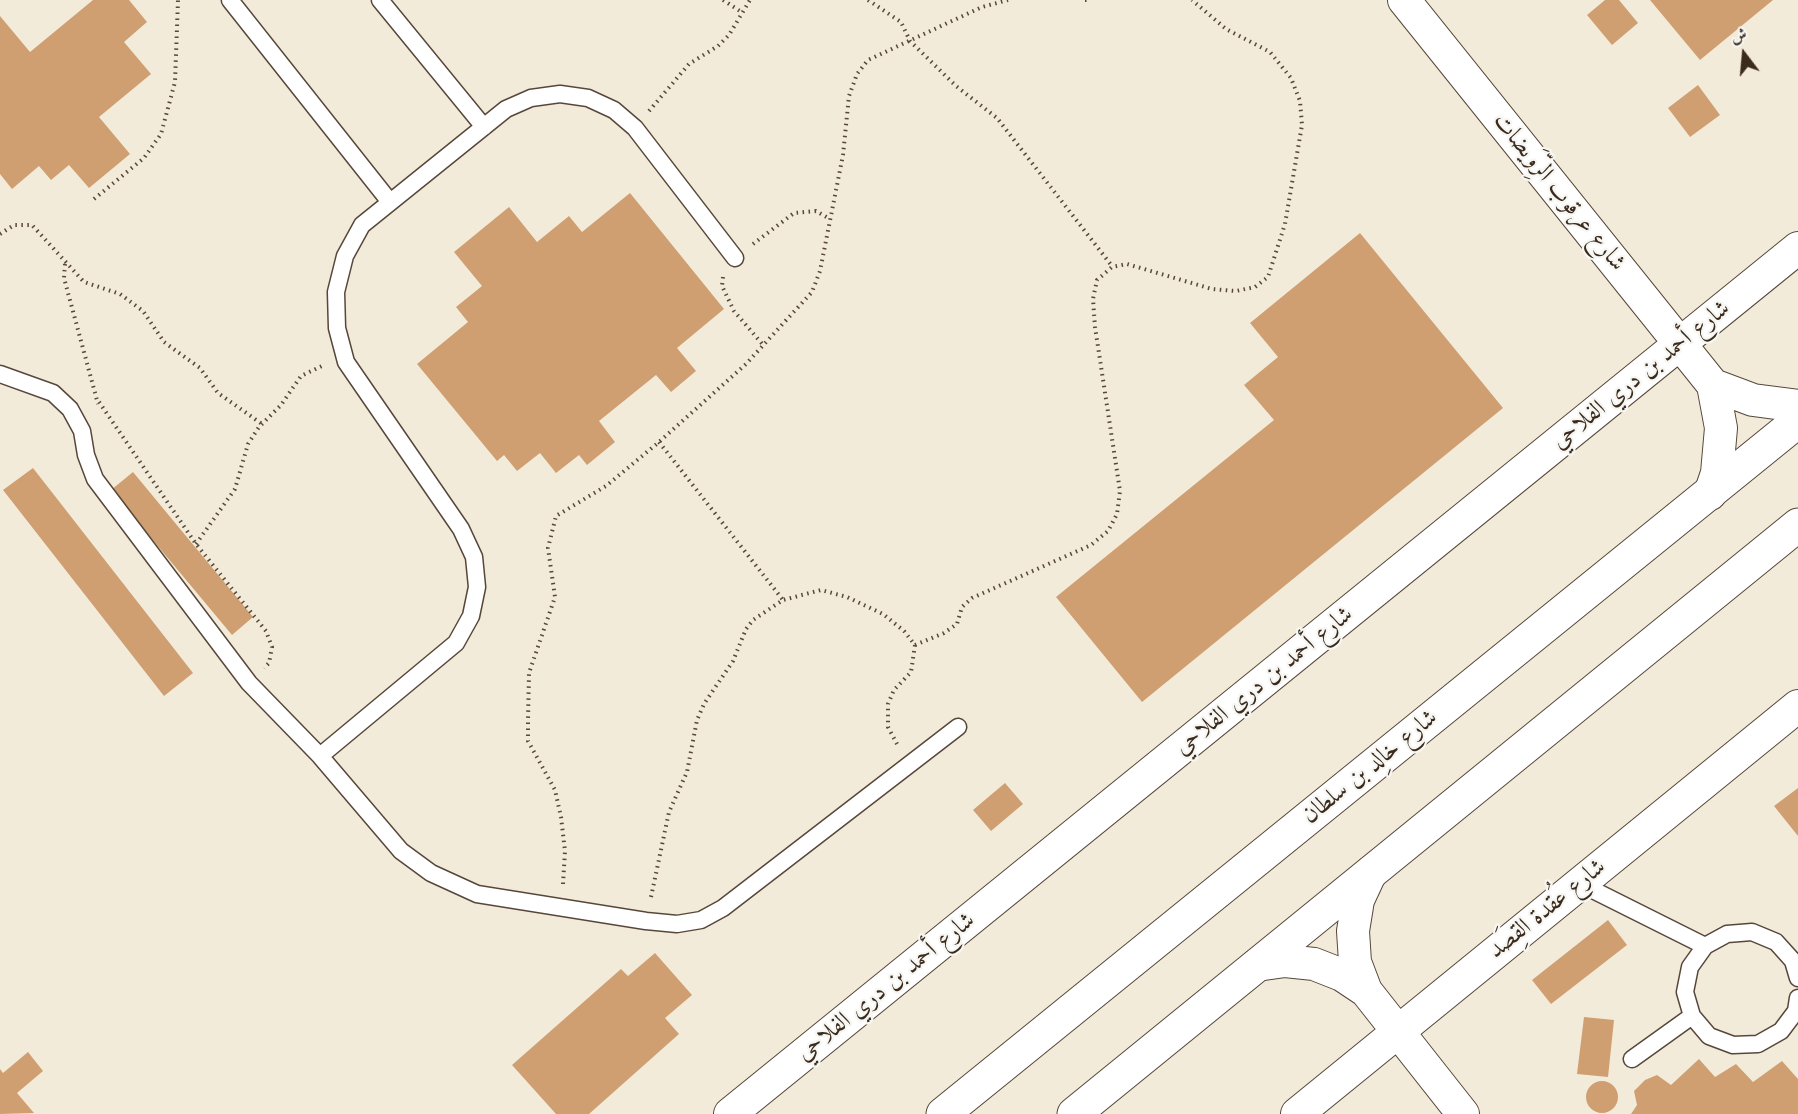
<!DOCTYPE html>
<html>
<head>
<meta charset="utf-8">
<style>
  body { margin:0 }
  #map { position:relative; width:1798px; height:1114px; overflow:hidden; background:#f3ebda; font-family:"Old Standard TT",Amiri,serif }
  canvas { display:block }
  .north { position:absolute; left:1714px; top:24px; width:60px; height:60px; -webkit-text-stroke:4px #f6f6f2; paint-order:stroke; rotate:344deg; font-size:16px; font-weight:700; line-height:24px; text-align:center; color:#3b2a1e }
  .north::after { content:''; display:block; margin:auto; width:21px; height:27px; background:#3b2a1e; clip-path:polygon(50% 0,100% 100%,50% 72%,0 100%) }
</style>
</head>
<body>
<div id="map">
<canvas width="1798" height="1114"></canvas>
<div class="north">ش</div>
</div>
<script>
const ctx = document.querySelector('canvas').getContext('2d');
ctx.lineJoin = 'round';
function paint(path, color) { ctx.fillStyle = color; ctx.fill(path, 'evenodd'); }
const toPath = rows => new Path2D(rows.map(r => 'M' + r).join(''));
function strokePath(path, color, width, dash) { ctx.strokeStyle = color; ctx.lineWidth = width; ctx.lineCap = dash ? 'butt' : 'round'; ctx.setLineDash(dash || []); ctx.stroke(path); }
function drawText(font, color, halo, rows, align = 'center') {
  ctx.font = font + ' "Old Standard TT",Amiri,serif'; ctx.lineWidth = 4.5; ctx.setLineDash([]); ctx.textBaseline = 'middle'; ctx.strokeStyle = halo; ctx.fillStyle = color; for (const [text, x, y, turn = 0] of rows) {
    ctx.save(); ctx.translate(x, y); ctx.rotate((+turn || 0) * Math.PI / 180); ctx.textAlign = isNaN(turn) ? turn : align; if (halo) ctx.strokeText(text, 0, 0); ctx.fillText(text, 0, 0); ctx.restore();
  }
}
paint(toPath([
  [93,0,129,0,147,22,124,42,151,74,99,117,130,154,89,188,69,165,51,180,39,166,12,189,0,174,0,16,30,52],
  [1605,0,1619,0,1638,23,1612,45,1587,15],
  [1650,0,1773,0,1700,60],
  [1698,85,1720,115,1690,137,1668,108],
  [630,193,724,309,677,348,696,371,671,392,656,375,599,421,615,442,587,465,579,455,556,473,540,453,517,471,504,455,497,461,417,364,468,322,456,307,482,286,454,252,509,207,537,242,569,216,582,232],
  [1360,233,1503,408,1142,702,1056,597,1274,420,1244,385,1278,357,1250,323],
  [33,468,193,673,164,696,3,490],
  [133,472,253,617,232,635,111,490],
  [1005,783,1023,804,991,831,973,810],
  [1798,788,1798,836,1774,806],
  [1608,920,1627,945,1551,1004,1532,980],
  [655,953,692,995,665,1018,679,1034,589,1114,556,1114,512,1065,621,969,628,976],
  [1584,1017,1614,1020,1608,1077,1577,1074],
  [28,1052,43,1071,17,1093,34,1113,0,1114,0,1069,3,1073],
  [1699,1059,1715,1077,1736,1064,1753,1082,1782,1061,1798,1079,1798,1114,1631,1114,1637,1105,1634,1091,1645,1080,1657,1075,1671,1085],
  '1586 1097a16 16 0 1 1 32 0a16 16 0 1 1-32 0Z'
]), '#cf9f72');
const lane = toPath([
  [230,0,390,202],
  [380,0,484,127],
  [0,374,53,393,70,409,82,431,86,455,95,479,249,683,320,756,401,851,431,873,477,894,646,921,677,924,701,920,723,908,958,727],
  [320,756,456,643,471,616,477,587,474,557,461,529,346,362,337,328,336,292,345,256,362,225,506,109,531,98,560,94,588,98,614,110,635,128,735,258],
  [1579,883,1705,946],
  [1798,978,1793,961,1776,942,1752,932,1727,934,1705,946,1690,967,1685,992,1692,1016,1709,1036,1733,1045,1758,1044,1781,1031,1796,1011,1798,998],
  [1632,1059,1692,1016]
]);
const street = toPath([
  [1404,0,1713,385,1721,428,1717,473,1710,494],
  [1713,385,1753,400,1798,406],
  [1257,965,1285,961,1314,964,1342,975,1366,991,1463,1114],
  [1366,991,1355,962,1353,931,1358,900,1371,872],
  [730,1114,1798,248],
  [1297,1114,1798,706]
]);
const primary = toPath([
  [943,1114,1798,421],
  [1074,1114,1798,525]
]);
strokePath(lane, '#57473a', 19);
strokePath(street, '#57473a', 34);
strokePath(primary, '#57473a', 35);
strokePath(toPath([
  [723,0,743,13],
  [868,0,901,22,910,41,956,86,997,118,1112,266],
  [1085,0,1091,0],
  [649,111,689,64,718,46,729,35,750,0],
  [94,199,144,158,161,134,175,82,178,0],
  [0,234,14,225,32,225,84,282,120,294,143,311,164,342,200,368,218,393,262,424],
  [753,244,794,213,816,211,830,219],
  [65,264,64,278,98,404],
  [723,277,722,286,734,311,764,346],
  [99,402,196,544,266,631,272,647,269,663,264,668],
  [659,442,783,600],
  [196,544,235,489,248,444,259,427,281,405,301,376,324,365],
  [915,645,944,633,957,624,962,607,972,598,1091,545,1108,531,1117,514,1120,491,1095,327,1093,299,1097,280,1112,267,1127,264,1212,289,1236,291,1255,287,1268,277,1285,224,1302,125,1300,101,1291,78,1270,52,1226,29,1192,0],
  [563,884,565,851,561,817,555,790,528,741,528,720,529,673,555,597,548,548,556,516,606,486,659,442,746,364,812,292,820,271,843,155,849,96,857,74,868,60,982,7,1008,0],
  [651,897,669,812,687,772,697,720,704,704,733,661,746,629,753,620,783,600,821,590,847,597,883,614,904,631,915,645,911,672,894,690,888,704,888,727,897,744]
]), '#57473a', 4, [1.5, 4.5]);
strokePath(lane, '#fff', 16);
strokePath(street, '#fff', 32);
strokePath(primary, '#fff', 33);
drawText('24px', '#3b2a1e', '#f6f6f2', [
  ["شارع عرقوب الرِّوَيضات",1559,192,51],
  ["شارع أحمد بن دري الفلاحي",1641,375,-39],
  ["شارع أحمد بن دري الفلاحي",1264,681,-39],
  ["شارع خالِد بن سلطان",1370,767,-39],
  ["شارع عُقدة القِصَد",1547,909,-39],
  ["شارع أحمد بن دري الفلاحي",886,987,-39]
]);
</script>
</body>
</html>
